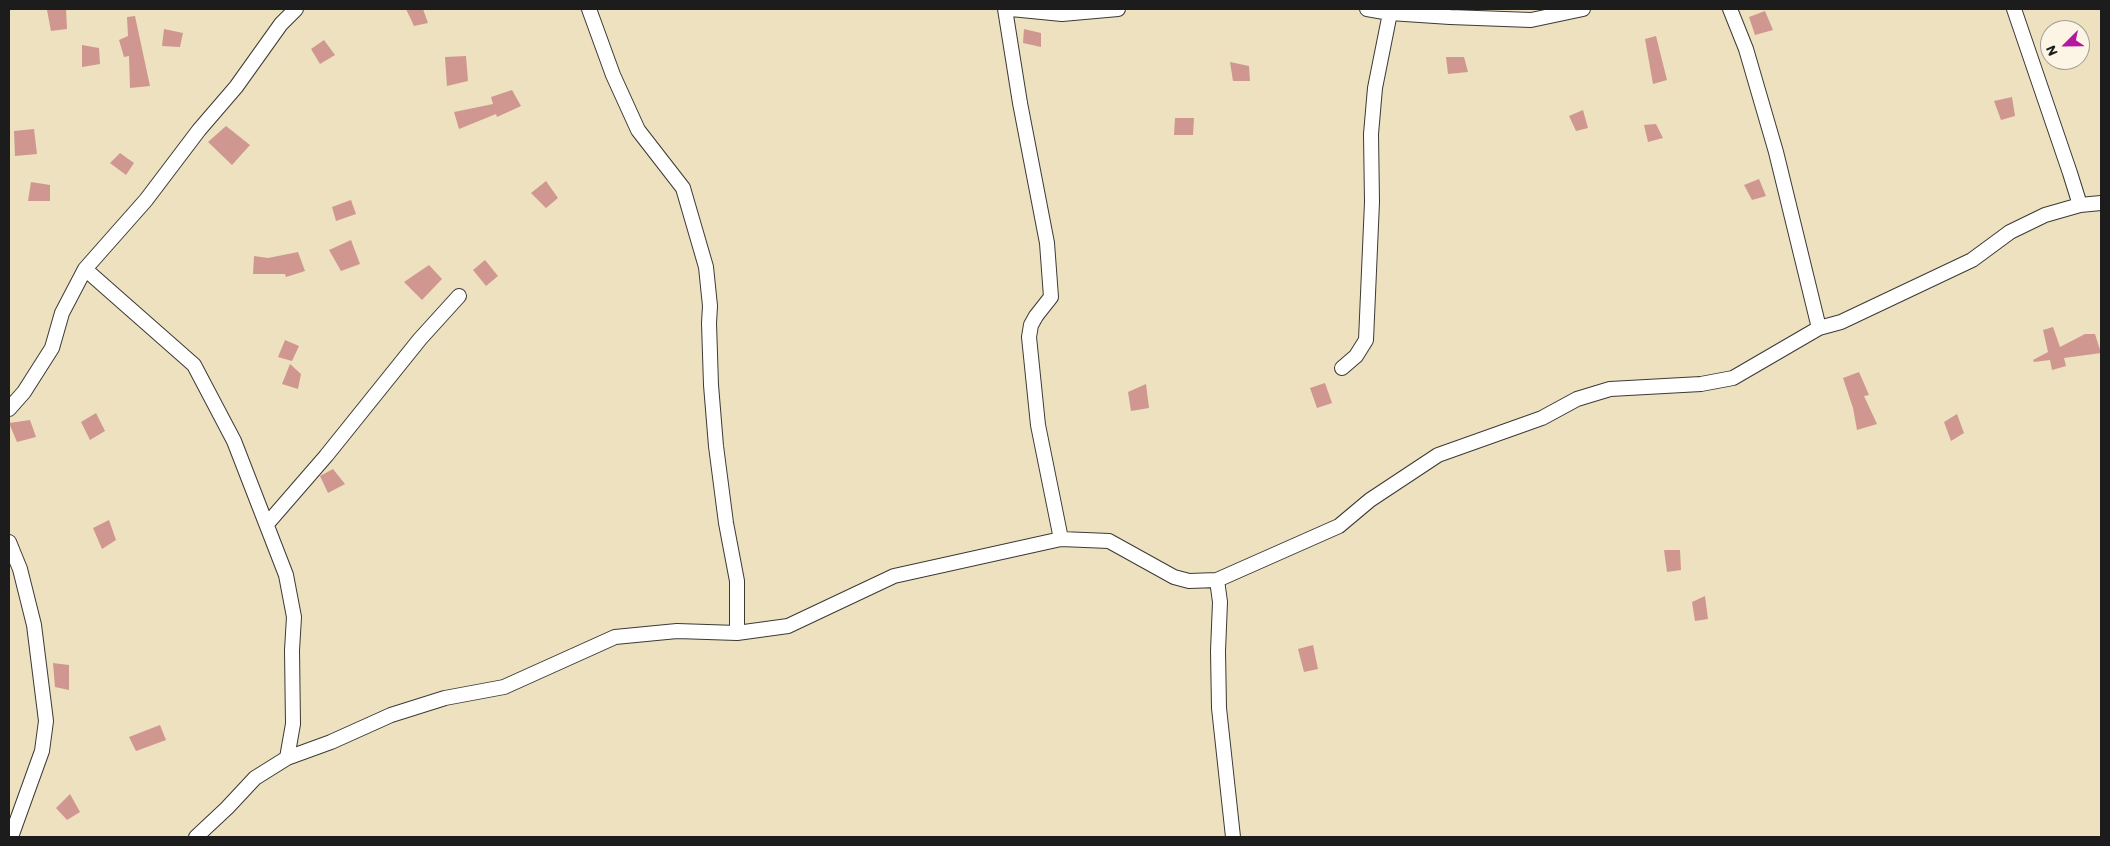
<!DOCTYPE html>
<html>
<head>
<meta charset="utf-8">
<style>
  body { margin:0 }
  #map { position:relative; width:2110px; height:846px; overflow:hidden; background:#ede1bf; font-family:Itim,sans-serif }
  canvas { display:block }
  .frame { position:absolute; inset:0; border:10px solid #1c1c1c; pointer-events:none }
  .north { position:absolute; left:2040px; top:20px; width:50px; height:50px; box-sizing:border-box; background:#fcf5e5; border:1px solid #a29e95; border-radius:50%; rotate:247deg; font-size:14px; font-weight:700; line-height:20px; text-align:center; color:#1c1c1c }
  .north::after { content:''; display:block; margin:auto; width:18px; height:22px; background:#b5179e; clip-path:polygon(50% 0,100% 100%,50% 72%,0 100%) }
</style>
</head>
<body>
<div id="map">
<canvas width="2110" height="846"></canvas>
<div class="frame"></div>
<div class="north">N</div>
</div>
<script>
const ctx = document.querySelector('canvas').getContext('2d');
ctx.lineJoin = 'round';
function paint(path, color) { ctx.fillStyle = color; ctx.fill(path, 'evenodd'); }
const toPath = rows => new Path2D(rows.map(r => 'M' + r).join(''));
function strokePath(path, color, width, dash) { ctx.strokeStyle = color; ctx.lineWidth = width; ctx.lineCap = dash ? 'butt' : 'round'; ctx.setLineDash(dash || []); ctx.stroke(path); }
paint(toPath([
  [66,9,67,29,51,31,47,10],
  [406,9,423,9,428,23,414,26],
  [1765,11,1773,30,1755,35,1749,17],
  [135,16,150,86,130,88,129,56,124,57,119,40,128,36,127,17],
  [164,29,183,33,180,47,162,46],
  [1024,29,1041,33,1041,47,1023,43],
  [1656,36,1667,80,1653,84,1645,39],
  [324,40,335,55,320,64,311,49],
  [82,45,99,48,100,64,82,67],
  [466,56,468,81,447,86,445,57],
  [1446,57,1464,57,1468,72,1448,74],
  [1230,62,1249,66,1250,81,1233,81],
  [512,90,521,106,497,117,496,114,459,129,454,112,493,104,491,97],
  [2012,97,2015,116,2001,120,1994,101],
  [1583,110,1588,128,1576,131,1569,116],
  [1175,118,1194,118,1193,135,1174,135],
  [1656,124,1663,138,1648,142,1644,125],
  [226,126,250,145,232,165,208,142],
  [34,129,37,154,15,156,14,131],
  [120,153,134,163,126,175,110,163],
  [1759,179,1766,196,1752,200,1744,185],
  [546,181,558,198,546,208,531,193],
  [31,182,50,185,50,201,28,201],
  [351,200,356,214,336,221,332,207],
  [351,240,360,264,341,271,329,250],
  [298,252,305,271,286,277,285,274,253,274,254,256,268,258],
  [485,260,498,276,486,286,473,270],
  [429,265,442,279,422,300,404,282],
  [2053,327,2060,347,2085,334,2095,334,2101,353,2064,358,2066,366,2052,370,2050,360,2034,362,2033,360,2048,352,2043,330],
  [285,340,299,346,292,361,278,357],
  [290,364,301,374,298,389,282,384],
  [1859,372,1869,395,1864,396,1877,424,1857,430,1853,408,1843,378],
  [1325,383,1332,403,1317,408,1310,388],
  [1146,384,1149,408,1131,411,1128,392],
  [96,413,105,431,90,440,81,422],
  [1957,414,1964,433,1951,441,1944,422],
  [30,420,36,437,17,442,9,423],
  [333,469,345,484,328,493,320,476],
  [109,520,116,540,102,549,93,528],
  [1664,550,1680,550,1681,570,1667,572],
  [1705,596,1708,619,1695,621,1692,602],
  [1313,645,1318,669,1304,672,1298,649],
  [53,663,69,665,69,690,55,687],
  [160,725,166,740,136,751,129,737],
  [70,794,80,812,67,820,56,808]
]), '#cf9790');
const minor = toPath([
  [589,9,613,75,638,130,683,188,706,267,710,306,709,323,711,385,716,446,726,523,737,581,737,633],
  [1005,9,1020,103,1047,243,1051,297,1036,316,1031,325,1029,337,1038,425,1061,539],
  [1011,9,1062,14,1118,9],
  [1367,9,1390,13,1450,17,1531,20,1583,9],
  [1730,9,1746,49,1776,152,1819,328],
  [2014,9,2070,173,2080,205],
  [85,269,194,365,234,441,286,575,294,617,292,650,293,724,287,758],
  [1342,368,1356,356,1366,340,1372,202,1371,134,1375,88,1390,13],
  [9,409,24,392,52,348,62,313,85,269,146,200,199,130,236,87,281,24,296,9],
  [267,524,326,456,420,339,459,296],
  [9,542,20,569,34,625,46,721,42,751,11,837],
  [1217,580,1220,602,1218,651,1219,708,1233,837],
  [196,837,227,808,255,778,287,758,331,742,391,715,445,698,504,687,615,637,677,631,737,633,788,626,894,576,1061,539,1109,541,1174,577,1189,581,1217,580,1339,526,1370,500,1438,455,1542,418,1577,399,1610,389,1701,384,1733,378,1819,328,1841,322,1972,260,2010,232,2045,215,2080,205,2101,203]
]);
strokePath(minor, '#3b3a34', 16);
strokePath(minor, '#fff', 14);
</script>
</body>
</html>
